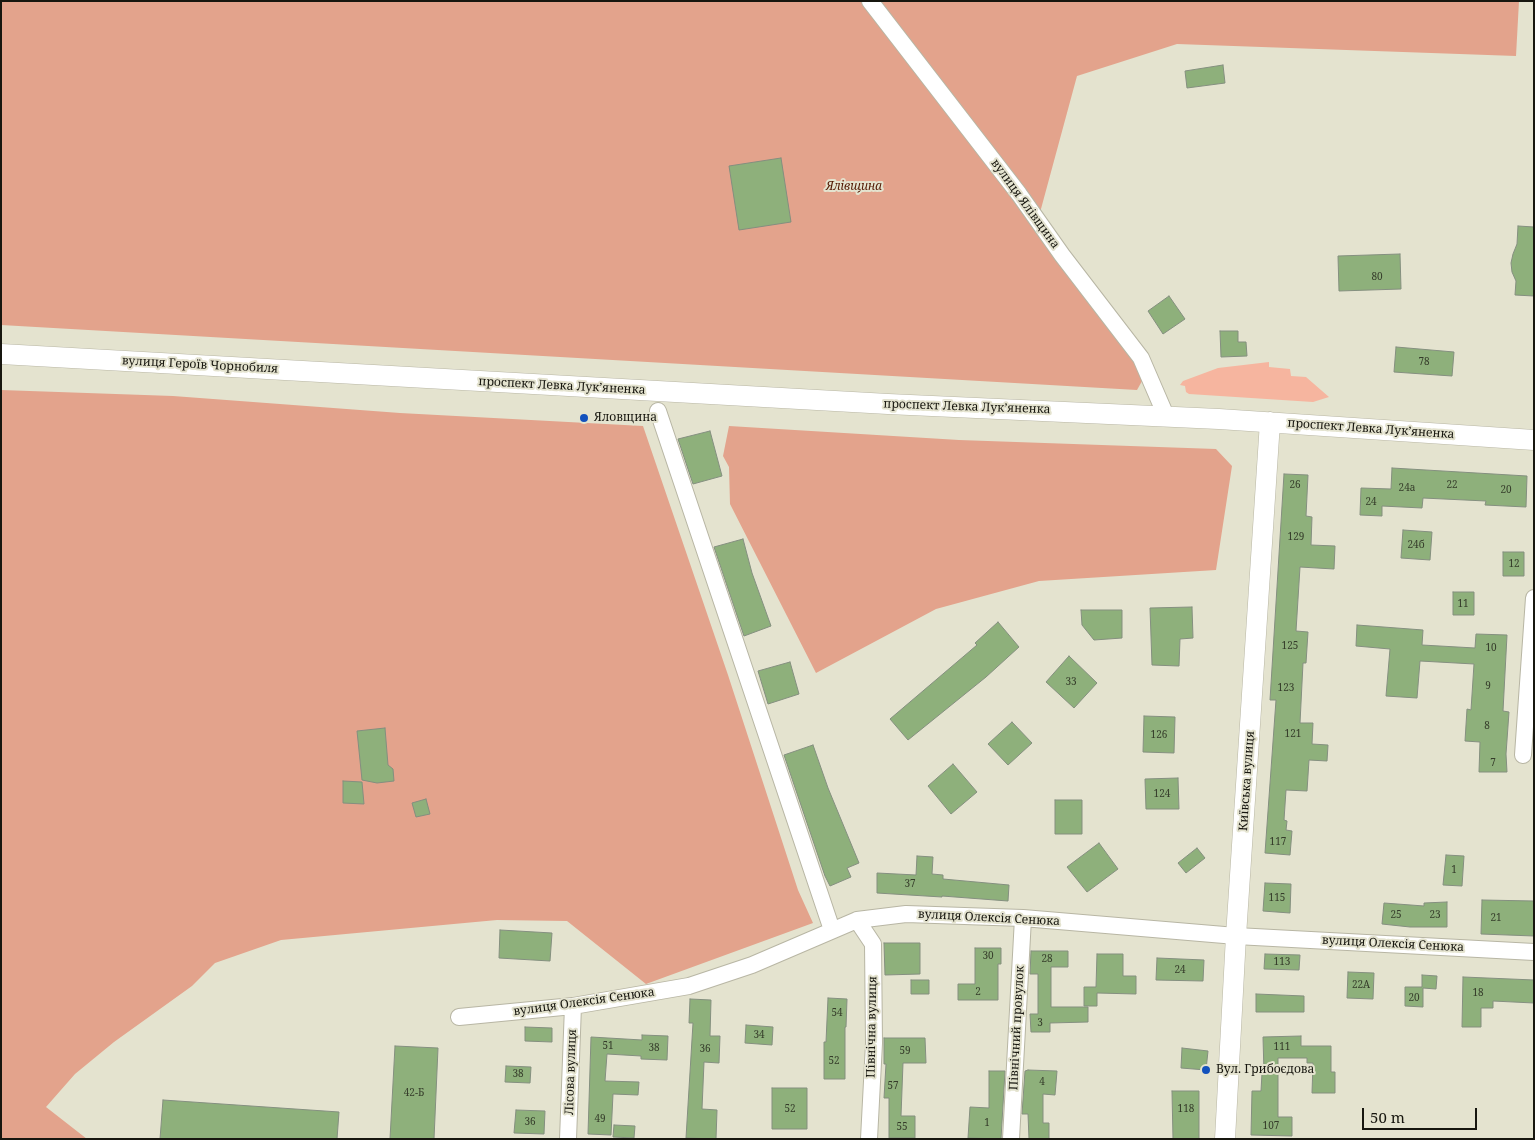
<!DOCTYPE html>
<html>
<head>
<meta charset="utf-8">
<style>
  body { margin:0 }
  #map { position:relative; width:1535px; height:1140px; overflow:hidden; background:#e4e3cf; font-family:"Noto Serif",serif }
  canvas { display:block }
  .frame { position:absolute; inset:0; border:2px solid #17160f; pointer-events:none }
  .scale { position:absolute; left:1362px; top:1108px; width:115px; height:22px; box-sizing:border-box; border:2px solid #17160f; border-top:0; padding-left:6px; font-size:15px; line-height:18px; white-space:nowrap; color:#17160f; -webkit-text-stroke:4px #e4e3cf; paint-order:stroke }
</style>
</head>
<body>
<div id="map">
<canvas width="1535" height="1140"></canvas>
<div class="frame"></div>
<div class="scale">50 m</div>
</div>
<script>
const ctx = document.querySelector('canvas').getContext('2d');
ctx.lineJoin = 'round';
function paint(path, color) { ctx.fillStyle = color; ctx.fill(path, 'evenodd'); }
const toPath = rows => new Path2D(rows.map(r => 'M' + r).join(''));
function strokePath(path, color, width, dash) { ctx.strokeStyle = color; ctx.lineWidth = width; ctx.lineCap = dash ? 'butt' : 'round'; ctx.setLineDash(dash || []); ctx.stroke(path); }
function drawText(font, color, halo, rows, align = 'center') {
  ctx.font = font + ' "Noto Serif",serif'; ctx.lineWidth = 4; ctx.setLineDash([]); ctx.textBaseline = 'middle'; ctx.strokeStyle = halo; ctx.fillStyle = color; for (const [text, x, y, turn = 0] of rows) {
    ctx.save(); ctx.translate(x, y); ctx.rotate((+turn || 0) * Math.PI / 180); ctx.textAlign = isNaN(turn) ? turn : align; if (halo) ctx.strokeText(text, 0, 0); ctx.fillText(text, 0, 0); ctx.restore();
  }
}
paint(toPath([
  [1269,362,1269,367,1290,369,1291,376,1306,377,1329,397,1313,402,1189,394,1186,392,1185,386,1180,385,1183,381,1218,368]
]), '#f6b59f');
paint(toPath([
  [1,1,1519,1,1516,56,1177,44,1077,76,1035,231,1146,374,1137,390,1,325],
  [1,390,173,396,400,413,643,426,728,675,798,890,813,923,646,984,567,921,497,920,281,940,215,963,192,986,114,1042,75,1074,46,1107,87,1139,1,1139],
  [729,426,959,440,1216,449,1232,466,1216,570,1039,581,936,609,816,673,730,504,729,467,723,456]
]), '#e3a38c');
const building = toPath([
  [1223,65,1225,83,1187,88,1185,71,1223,65],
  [781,158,791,222,739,230,729,166,781,158],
  [1518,226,1534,227,1534,296,1515,295,1516,281,1512,272,1511,263,1513,254,1517,244,1518,226],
  [1400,254,1401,289,1339,291,1338,256,1400,254],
  [1169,296,1185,319,1163,334,1148,311,1169,296],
  [1220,331,1238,331,1238,342,1246,342,1247,356,1221,357,1220,331],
  [1396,347,1454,352,1452,376,1394,372,1396,347],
  [710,431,722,476,693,484,678,439,710,431],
  [1392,468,1527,476,1526,507,1485,505,1486,501,1423,498,1422,508,1382,506,1382,516,1360,515,1361,488,1391,489,1392,468],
  [1284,474,1308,475,1306,516,1312,517,1311,545,1335,546,1334,569,1300,567,1296,631,1308,632,1306,663,1303,663,1300,723,1313,723,1312,744,1328,745,1327,761,1309,760,1307,791,1286,790,1284,820,1287,821,1286,830,1292,831,1290,855,1265,853,1276,700,1270,700,1284,474],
  [1403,530,1432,532,1430,560,1401,558,1403,530],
  [743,539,752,573,771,626,744,636,714,547,743,539],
  [1503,552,1524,552,1524,576,1503,576,1503,552],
  [1453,592,1474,592,1474,615,1453,615,1453,592],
  [1192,607,1193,638,1180,639,1179,666,1152,665,1150,608,1192,607],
  [1081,610,1122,610,1122,638,1094,640,1082,625,1081,610],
  [998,622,1019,647,986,677,908,740,890,719,977,645,975,643,998,622],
  [1357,625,1423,630,1422,645,1475,648,1476,634,1507,635,1503,711,1509,712,1506,754,1507,772,1479,772,1480,742,1465,741,1467,709,1471,710,1474,664,1420,661,1417,698,1386,696,1390,649,1356,646,1357,625],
  [1069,656,1097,683,1074,708,1046,682,1069,656],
  [790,662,799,694,768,704,758,671,790,662],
  [1144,716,1175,717,1174,753,1143,752,1144,716],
  [1012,722,1032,743,1008,765,988,744,1012,722],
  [385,728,388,765,393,769,394,781,377,783,362,780,357,731,385,728],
  [813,745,828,788,859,863,847,868,851,877,830,886,825,876,784,755,813,745],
  [953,764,977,792,951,814,928,786,953,764],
  [1178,778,1179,809,1146,809,1145,779,1178,778],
  [343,781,362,782,364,804,343,803,343,781],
  [426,799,430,814,416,817,412,803,426,799],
  [1055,800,1082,800,1082,834,1055,834,1055,800],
  [1099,843,1118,869,1087,892,1067,867,1099,843],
  [1197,848,1205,858,1186,873,1178,863,1197,848],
  [1446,855,1464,856,1462,886,1443,885,1446,855],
  [917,856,933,857,932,874,943,875,943,879,1009,885,1008,901,942,896,942,897,877,893,877,873,916,875,917,856],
  [1265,883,1291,884,1290,913,1263,911,1265,883],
  [1482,900,1534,901,1534,936,1481,934,1482,900],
  [1447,902,1447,927,1410,927,1382,924,1384,903,1424,906,1424,903,1447,902],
  [500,930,552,933,550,961,499,958,500,930],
  [884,943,920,943,920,974,885,975,884,943],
  [975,948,1001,948,1001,964,998,964,998,1000,958,1000,958,984,975,984,975,948],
  [1031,951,1068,951,1068,967,1051,967,1051,1007,1088,1007,1088,1022,1050,1023,1050,1032,1031,1032,1030,1014,1038,1014,1038,974,1030,974,1031,951],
  [1097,954,1123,954,1123,976,1136,976,1136,994,1097,993,1097,1006,1084,1006,1084,987,1096,987,1097,954],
  [1265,954,1300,955,1299,970,1264,969,1265,954],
  [1157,958,1204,960,1203,981,1156,980,1157,958],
  [1348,972,1374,973,1373,999,1347,998,1348,972],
  [1422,975,1437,976,1436,989,1423,988,1423,1007,1405,1006,1405,987,1422,987,1422,975],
  [1463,977,1534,980,1534,1003,1493,1001,1493,1008,1481,1008,1481,1027,1462,1027,1463,977],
  [911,980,929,980,929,994,911,994,911,980],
  [1256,994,1304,996,1304,1012,1256,1012,1256,994],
  [828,998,847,999,846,1027,845,1027,845,1079,824,1079,824,1042,826,1042,828,998],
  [690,999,711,1000,710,1036,720,1036,719,1063,704,1062,702,1109,717,1110,716,1139,686,1138,693,1023,689,1023,690,999],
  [746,1025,773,1027,772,1045,745,1043,746,1025],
  [525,1027,552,1028,552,1042,525,1041,525,1027],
  [642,1035,668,1036,667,1060,641,1059,641,1056,607,1054,605,1081,639,1082,638,1095,613,1094,611,1135,588,1134,591,1037,642,1040,642,1035],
  [1301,1036,1301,1046,1331,1046,1331,1072,1335,1072,1335,1093,1312,1093,1313,1063,1307,1063,1307,1058,1278,1058,1278,1117,1292,1117,1292,1136,1251,1135,1252,1091,1261,1091,1262,1073,1264,1073,1263,1037,1301,1036],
  [884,1038,925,1038,926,1063,903,1063,901,1116,915,1116,915,1138,889,1138,889,1098,884,1098,886,1064,884,1064,884,1038],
  [395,1046,438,1048,434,1139,390,1139,395,1046],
  [1182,1048,1208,1051,1206,1070,1181,1068,1182,1048],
  [506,1066,531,1067,530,1083,505,1082,506,1066],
  [1028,1070,1057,1071,1055,1095,1043,1094,1043,1123,1049,1123,1049,1139,1029,1139,1028,1114,1022,1114,1025,1071,1028,1070],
  [989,1071,1005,1071,1001,1139,968,1138,970,1107,989,1108,989,1071],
  [772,1088,807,1088,807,1129,772,1129,772,1088],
  [1172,1091,1199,1091,1199,1139,1173,1139,1172,1091],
  [163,1100,339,1112,337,1139,160,1139,163,1100],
  [516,1110,545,1111,544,1134,514,1133,516,1110],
  [614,1125,635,1126,634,1138,613,1137,614,1125]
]);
paint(building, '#8eb07b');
strokePath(building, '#848f7f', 1);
const minor = toPath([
  [870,1,1019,194,1062,255,1141,358,1166,416],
  [658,411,832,930],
  [1523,755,1534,598],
  [857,920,873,944,874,1043,869,1139],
  [459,1017,573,1006,689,986,752,965,857,920,906,914,1023,918,1236,936,1534,952],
  [568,1139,573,1006],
  [1011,1139,1023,918]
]);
const major = toPath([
  [1,354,888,404,1219,419,1534,440],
  [1225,1139,1236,936,1270,422]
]);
strokePath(minor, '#b8b6a4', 18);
strokePath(major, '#b8b6a4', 21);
strokePath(minor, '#fff', 16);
strokePath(major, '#fff', 20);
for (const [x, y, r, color] of [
  [584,418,5,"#1251bd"],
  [1206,1070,5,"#1251bd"]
]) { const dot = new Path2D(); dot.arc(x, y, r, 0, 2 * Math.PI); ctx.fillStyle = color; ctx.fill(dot); strokePath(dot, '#e4e3cf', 2); }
drawText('10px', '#353c2a', null, [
  ["80",1377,277],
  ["78",1424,362],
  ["26",1295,485],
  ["22",1452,485],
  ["24а",1407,488],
  ["20",1506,490],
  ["24",1371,502],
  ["129",1296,537],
  ["24б",1416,545],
  ["12",1514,564],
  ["11",1463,604],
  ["125",1290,646],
  ["10",1491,648],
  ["33",1071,682],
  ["9",1488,686],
  ["123",1286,688],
  ["8",1487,726],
  ["121",1293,734],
  ["126",1159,735],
  ["7",1493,763],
  ["124",1162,794],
  ["117",1278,842],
  ["1",1454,870],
  ["37",910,884],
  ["115",1277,898],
  ["25",1396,915],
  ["23",1435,915],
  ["21",1496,918],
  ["30",988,956],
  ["28",1047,959],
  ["113",1282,962],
  ["24",1180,970],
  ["22А",1361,985],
  ["2",978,992],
  ["18",1478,993],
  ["20",1414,998],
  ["54",837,1013],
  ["3",1040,1023],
  ["34",759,1035],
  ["51",608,1046],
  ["111",1282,1047],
  ["38",654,1048],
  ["36",705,1049],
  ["59",905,1051],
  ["52",834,1061],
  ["38",518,1074],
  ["4",1042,1082],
  ["57",893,1086],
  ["42-Б",414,1093],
  ["52",790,1109],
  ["118",1186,1109],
  ["49",600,1119],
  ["36",530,1122],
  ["1",987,1123],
  ["107",1271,1126],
  ["55",902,1127]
]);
drawText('italic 12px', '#521903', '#e4e3cf', [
  ["Ялівщина",854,187]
]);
drawText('12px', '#17160f', '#e4e3cf', [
  ["вулиця Ялівщина",1025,204,54],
  ["вулиця Героїв Чорнобиля",200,365,3],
  ["проспект Левка Лукʼяненка",562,386,3],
  ["проспект Левка Лукʼяненка",967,407,2],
  ["проспект Левка Лукʼяненка",1371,429,4],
  ["Київська вулиця",1247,781,-86],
  ["вулиця Олексія Сенюка",989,918,3],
  ["вулиця Олексія Сенюка",1393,944,3],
  ["вулиця Олексія Сенюка",584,1002,-8],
  ["Північна вулиця",872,1027,-89],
  ["Північний провулок",1017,1028,-87],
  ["Лісова вулиця",571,1072,-88]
]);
drawText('12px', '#17160f', '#e4e3cf', [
  ["Яловщина",594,418],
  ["Вул. Грибоєдова",1216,1070]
], 'left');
</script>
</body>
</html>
